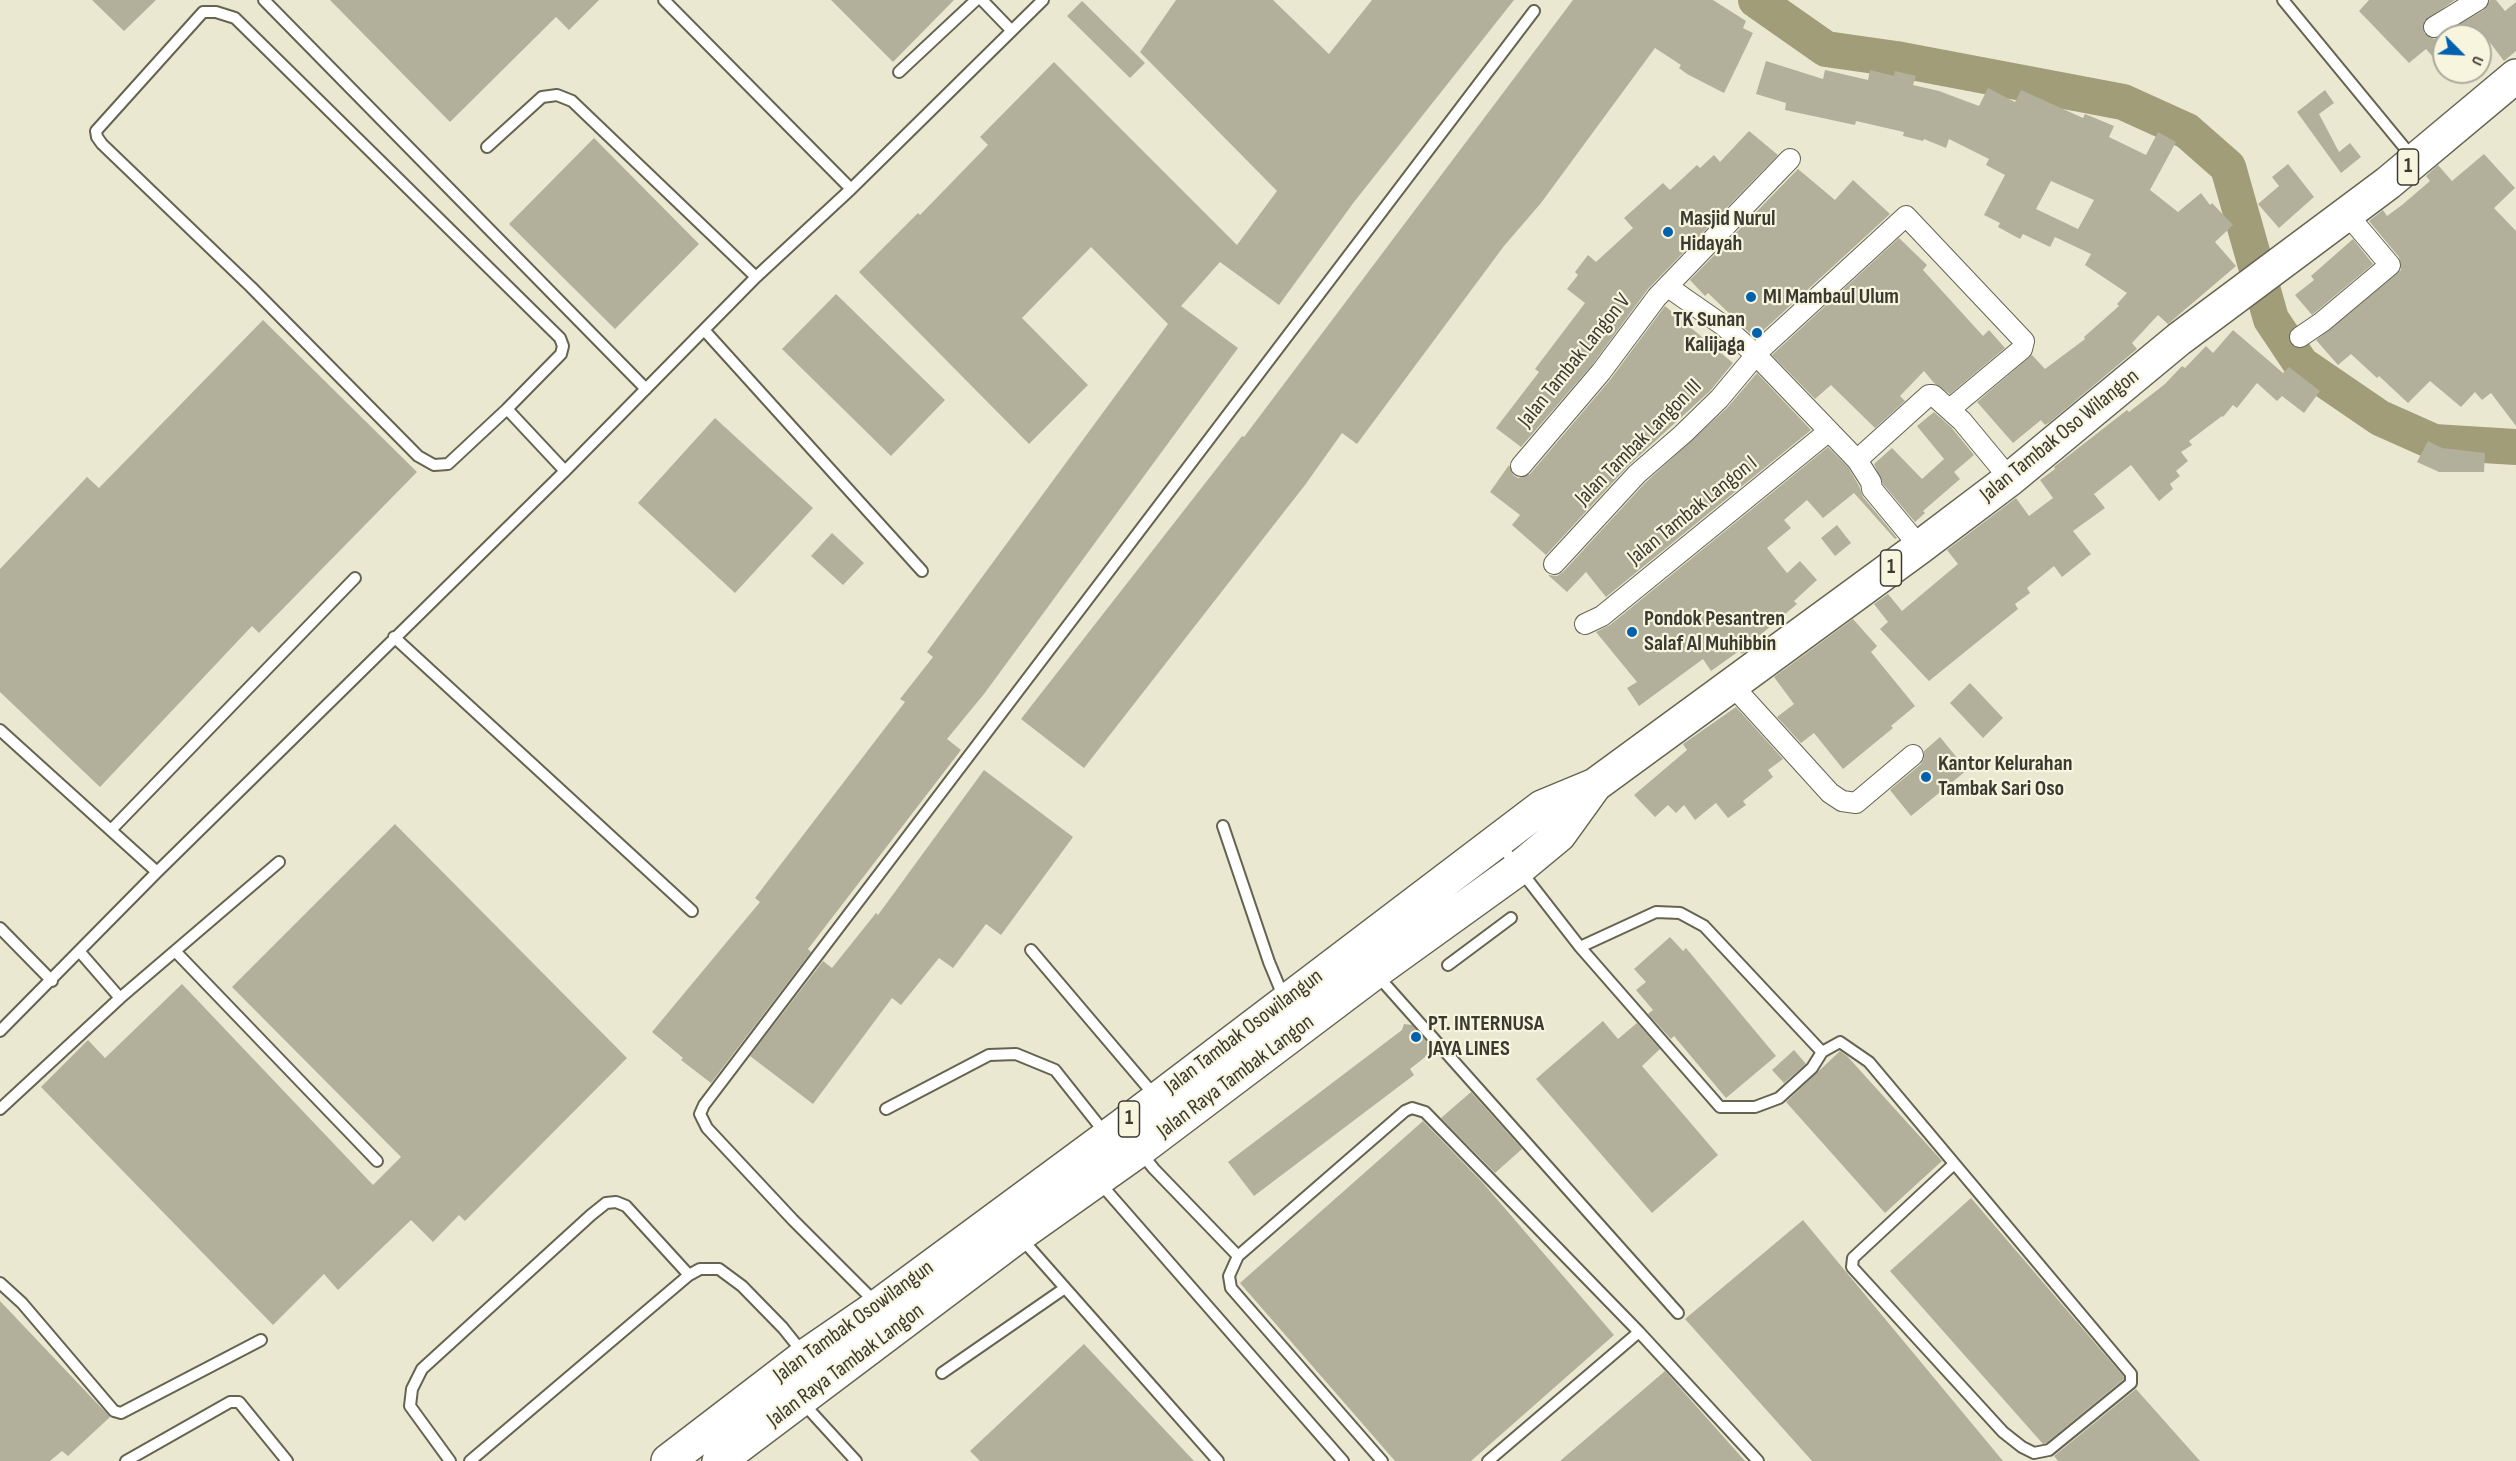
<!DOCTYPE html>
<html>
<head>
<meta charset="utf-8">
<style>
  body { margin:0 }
  #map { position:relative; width:2516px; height:1461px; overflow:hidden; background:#eae8d1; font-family:"Sofia Sans Condensed",sans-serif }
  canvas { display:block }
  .north { position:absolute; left:2432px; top:24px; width:60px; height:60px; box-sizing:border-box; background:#f8f5df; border:2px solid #acaa9a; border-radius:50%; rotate:114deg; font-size:16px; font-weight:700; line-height:24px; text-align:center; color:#3b3a32 }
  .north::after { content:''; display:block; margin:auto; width:21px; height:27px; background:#0061ae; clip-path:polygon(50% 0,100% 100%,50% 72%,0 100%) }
</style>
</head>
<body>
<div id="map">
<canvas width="2516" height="1461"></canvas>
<div class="north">U</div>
</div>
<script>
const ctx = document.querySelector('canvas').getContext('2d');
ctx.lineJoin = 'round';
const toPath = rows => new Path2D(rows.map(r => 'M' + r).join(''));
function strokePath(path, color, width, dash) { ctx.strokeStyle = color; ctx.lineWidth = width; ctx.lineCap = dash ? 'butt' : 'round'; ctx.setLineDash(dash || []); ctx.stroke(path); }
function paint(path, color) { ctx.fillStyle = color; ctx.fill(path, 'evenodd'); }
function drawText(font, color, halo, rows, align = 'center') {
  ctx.font = font + ' "Sofia Sans Condensed",sans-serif'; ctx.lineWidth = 4.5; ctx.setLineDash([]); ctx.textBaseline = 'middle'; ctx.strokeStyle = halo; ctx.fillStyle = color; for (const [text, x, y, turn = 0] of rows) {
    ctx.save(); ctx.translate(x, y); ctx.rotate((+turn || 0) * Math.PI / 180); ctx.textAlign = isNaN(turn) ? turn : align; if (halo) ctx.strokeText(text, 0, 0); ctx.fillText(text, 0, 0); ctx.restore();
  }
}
strokePath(toPath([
  [1756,0,1826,49,1896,59,2123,102,2187,131,2228,167,2271,319,2301,364,2380,418,2434,442,2516,447]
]), '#a19d78', 36);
paint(toPath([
  [92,0,156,0,124,31],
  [330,0,599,0,569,30,556,17,450,122],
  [831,0,954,0,893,62],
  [1176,0,1273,0,1329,54,1372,0,1514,0,1354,202,1279,305,1220,262,1181,306,1238,348,984,694,947,739,961,750,808,949,811,952,711,1083,681,1060,683,1058,652,1032,760,902,755,898,905,702,900,699,933,657,927,652,1168,324,1091,247,1022,318,1088,385,1029,444,859,272,918,213,920,215,988,145,980,137,1054,62,1237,245,1277,191,1140,52],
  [1573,0,1713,0,1746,21,1743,28,1753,33,1724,93,1687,74,1679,68,1681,65,1655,48,1541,203,1504,246,1357,444,1342,433,1305,485,1084,768,1021,719,1242,436,1244,437],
  [2369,0,2455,0,2424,21,2424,33,2434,39,2484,10,2490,0,2496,0,2505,11,2516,2,2516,51,2504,61,2485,36,2444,36,2444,47,2433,57,2426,49,2409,63,2359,11],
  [1082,1,1145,63,1130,78,1067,16],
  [1766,61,1823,79,1825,70,1868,80,1870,70,1894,76,1895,71,1916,76,1913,85,1939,91,1979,106,1988,88,2015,102,2021,90,2083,118,2085,114,2114,126,2109,137,2146,155,2158,132,2176,142,2150,190,2178,212,2201,193,2210,205,2212,203,2233,225,2215,242,2236,266,2168,324,2158,315,2132,343,2137,349,2050,422,2045,425,2041,420,2013,443,1977,402,2032,355,2045,369,2085,339,2084,337,2119,306,2117,304,2127,293,2085,265,2091,254,2055,237,2050,247,2023,234,2020,239,1998,227,2000,223,1984,215,2005,175,1986,165,1989,159,1949,139,1946,148,1924,139,1923,141,1903,136,1904,132,1856,121,1855,125,1785,110,1786,103,1756,94],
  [2051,181,2094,200,2078,229,2036,209],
  [2325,90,2334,103,2319,114,2339,152,2350,143,2361,157,2341,173,2297,112],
  [1749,131,1778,155,1648,289,1592,365,1521,447,1496,428,1539,372,1535,369,1585,303,1567,289,1578,275,1575,272,1588,255,1596,262,1633,228,1624,218,1663,183,1670,190,1697,165,1700,168,1714,155,1720,162],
  [594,138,699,244,615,329,509,224],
  [2484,154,2515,188,2494,208,2516,231,2516,426,2491,393,2482,400,2475,392,2461,407,2430,381,2408,403,2379,376,2377,378,2351,354,2338,365,2316,340,2401,270,2399,257,2369,221,2383,210,2387,216,2402,205,2430,181,2426,176,2438,165,2452,181],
  [2288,164,2314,197,2279,228,2258,204,2279,186,2272,177],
  [1798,169,1835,200,1853,180,1890,214,1755,338,1708,293,1705,296,1690,280],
  [1899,238,1927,265,1923,270,1983,336,1989,330,2005,348,1950,394,1934,383,1924,371,1900,396,1905,401,1875,428,1831,385,1815,399,1772,355],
  [2353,239,2373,264,2312,315,2295,295,2314,280,2311,276],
  [836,294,945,400,891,456,782,349],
  [1665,306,1733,363,1710,391,1628,466,1546,555,1512,525,1520,515,1490,492,1509,465,1513,475,1518,478,1530,474,1610,380],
  [263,320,417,472,259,633,252,626,100,787,0,692,0,569,87,477,99,488],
  [2233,330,2283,373,2289,367,2320,391,2304,413,2282,396,2277,401,2257,383,2237,408,2233,405,2223,417,2222,416,2189,441,2192,445,2181,452,2188,461,2176,471,2180,476,2170,484,2173,489,2159,501,2131,465,2094,494,2105,508,2073,531,2091,554,2062,577,2054,566,2027,588,2030,593,2015,604,2018,609,1929,681,1880,629,1888,622,1874,604,1888,594,1902,611,1958,564,1947,550,2016,498,2029,516,2053,498,2040,480,2055,469,2054,467,2127,410,2129,412,2165,384,2182,366,2185,368,2206,346,2213,353],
  [1757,373,1811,430,1606,597,1586,572,1567,592,1548,575,1557,576,1563,572,1645,483,1727,408],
  [1934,412,1951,427,1974,455,1954,472,1960,479,1923,511,1925,513,1915,522,1883,484,1874,464,1892,448,1922,479,1944,459,1917,426],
  [715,418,813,508,735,593,638,503],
  [2428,441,2442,448,2485,453,2484,472,2439,472,2417,462],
  [1828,447,1848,467,1859,486,1863,497,1897,538,1895,539,1854,493,1823,518,1807,500,1784,520,1791,528,1767,548,1787,573,1800,561,1817,580,1794,601,1797,604,1759,636,1762,640,1742,654,1739,651,1711,671,1703,659,1639,706,1627,688,1637,682,1596,632,1610,625],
  [1837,525,1851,543,1835,556,1821,538],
  [832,533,864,563,843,585,811,556],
  [1853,619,1877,646,1871,652,1915,706,1891,726,1893,728,1843,769,1814,733,1801,743,1777,717,1794,704,1774,677],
  [1970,683,2003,718,1983,738,1950,703],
  [1736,707,1783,759,1768,770,1773,777,1743,801,1746,805,1728,818,1716,803,1695,820,1684,805,1676,813,1668,805,1655,817,1634,795,1687,750,1683,744],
  [1940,737,1967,770,1911,816,1890,790,1921,764,1924,759,1924,751],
  [984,770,1073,837,1001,935,986,924,953,968,939,958,901,1005,892,998,813,1104,750,1056,823,961,832,968,876,913,878,915],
  [395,824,627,1058,465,1221,459,1215,433,1242,411,1220,338,1290,324,1274,273,1325,41,1087,88,1040,105,1058,182,984,373,1185,401,1157,232,987],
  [1670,937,1683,951,1686,948,1776,1056,1726,1098,1674,1036,1671,1039,1648,1014,1653,1010,1636,990,1646,982,1634,969],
  [1603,1021,1618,1039,1637,1023,1660,1049,1642,1066,1718,1155,1652,1213,1536,1079],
  [1404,1024,1412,1025,1434,1050,1410,1069,1414,1075,1254,1196,1228,1162,1402,1030],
  [1794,1050,1806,1064,1784,1083,1772,1070],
  [1840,1051,1847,1056,1942,1161,1885,1213,1786,1102],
  [1471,1092,1522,1149,1495,1173,1441,1118],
  [1423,1121,1483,1183,1614,1335,1471,1461,1395,1461,1240,1283],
  [1971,1198,2124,1377,2124,1379,2046,1443,2043,1444,1890,1271],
  [1803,1220,2003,1461,1812,1461,1685,1319],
  [0,1301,110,1417,68,1456,62,1451,50,1461,0,1461],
  [1084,1344,1194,1461,980,1461,970,1451],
  [1665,1371,1745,1461,1560,1461],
  [2136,1389,2200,1461,2058,1461,2054,1456]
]), '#b2b09a');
const service = toPath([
  [264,0,646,389],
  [664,0,851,189],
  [982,0,1011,30],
  [2283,0,2413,158],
  [899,72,976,0],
  [487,147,542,97,557,95,572,101,756,277],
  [705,331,922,571],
  [507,409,448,464,434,465,418,456,251,287,102,144,97,137,96,131,203,12,216,12,235,18,560,338,563,346,561,354,507,409,565,471],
  [394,637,692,911],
  [0,730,157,872],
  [1223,826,1269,962,1284,998],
  [111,830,355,578],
  [1499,843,1580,947],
  [279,862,175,951,377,1161],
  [0,928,52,981],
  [1031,950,1155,1096],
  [80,952,120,998],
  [1448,965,1511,918],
  [1376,974,1678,1313],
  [0,1031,157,872,565,471,756,277,851,189,1043,0],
  [1822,1052,1704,926,1680,913,1656,912,1580,947,1720,1107,1755,1107,1779,1098,1812,1068,1822,1052,1840,1042,1869,1062,2131,1374,2131,1383,2049,1450,2034,1453,2022,1447,2003,1432,1852,1267,1853,1258,1954,1164],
  [0,1109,120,998,175,951],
  [886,1109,989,1055,1016,1054,1055,1070,1105,1133],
  [1141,1153,1154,1169,1238,1256,1229,1276,1231,1288,1382,1461],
  [1099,1182,1343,1461],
  [1021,1238,1218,1461],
  [1238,1256,1405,1111,1412,1108,1425,1112,1639,1332,1488,1461],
  [0,1283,22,1303,114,1411,121,1413,261,1340],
  [876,1303,793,1220,707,1128,700,1114,704,1105,1534,11],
  [1639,1332,1758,1461],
  [942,1373,1065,1288],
  [803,1403,856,1461],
  [126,1461,230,1402,239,1402,287,1461],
  [450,1461,410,1406,412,1389,422,1369,591,1215,606,1203,616,1202,626,1206,689,1275],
  [470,1461,689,1275,700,1269,719,1269,742,1286,783,1328,803,1353]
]);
const minor = toPath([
  [2434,27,2478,0],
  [1668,287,1724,326,1756,355,1857,460,1871,482,1872,489,1920,547],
  [2300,337,2322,322,2390,265,2347,214],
  [1857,460,1929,395,1933,395,1962,421,2010,479],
  [1521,466,1601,372,1657,297,1790,159],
  [1554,564,1637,474,1683,434,1719,399,1761,349,1906,216,2024,341,2022,349,1950,409],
  [1585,624,1602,616,1829,431],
  [1732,685,1830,793,1842,801,1856,803,1913,755]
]);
const trunk = toPath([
  [668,1461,805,1356,878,1306,1122,1126,1542,807,1595,785,1920,547,2010,479,2179,339,2388,183,2516,76],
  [719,1461,1019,1235,1139,1150,1375,972,1518,869,1559,835,1595,785]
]);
strokePath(service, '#666450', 14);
strokePath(minor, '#666450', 22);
strokePath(trunk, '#666450', 36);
strokePath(service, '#fff', 10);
strokePath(minor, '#fff', 20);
strokePath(trunk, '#fff', 33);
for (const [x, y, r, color] of [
  [1668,232,6,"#0061ae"],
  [1751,297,6,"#0061ae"],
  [1757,333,6,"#0061ae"],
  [1632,632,6,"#0061ae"],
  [1926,777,6,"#0061ae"],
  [1416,1037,6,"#0061ae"]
]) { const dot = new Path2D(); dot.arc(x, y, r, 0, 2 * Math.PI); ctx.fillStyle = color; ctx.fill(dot); strokePath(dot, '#f8f5df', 2); }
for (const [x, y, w] of [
  [2408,167,21],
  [1891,568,21],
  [1129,1119,21]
]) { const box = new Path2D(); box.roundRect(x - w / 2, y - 18, w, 36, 4.5); ctx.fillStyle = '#f8f5df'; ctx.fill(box); strokePath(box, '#3b3a32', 1.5); }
drawText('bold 21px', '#3b3a32', null, [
  ["1",2408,167],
  ["1",1891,568],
  ["1",1129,1119]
]);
drawText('bold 22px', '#3b3a32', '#f8f5df', [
  ["Masjid Nurul",1680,219],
  ["Hidayah",1680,244],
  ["MI Mambaul Ulum",1763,297],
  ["TK Sunan",1745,320,"right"],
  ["Kalijaga",1745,345,"right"],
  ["Pondok Pesantren",1644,619],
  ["Salaf Al Muhibbin",1644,644],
  ["Kantor Kelurahan",1938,764],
  ["Tambak Sari Oso",1938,789],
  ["PT. INTERNUSA",1428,1024],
  ["JAYA LINES",1428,1049]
], 'left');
drawText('22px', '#3b3a32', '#f8f5df', [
  ["Jalan Tambak Langon V",1575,361,-51],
  ["Jalan Tambak Oso Wilangon",2060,436,-39],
  ["Jalan Tambak Langon III",1639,443,-45],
  ["Jalan Tambak Langon I",1693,511,-39],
  ["Jalan Tambak Osowilangun",1244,1032,-37],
  ["Jalan Raya Tambak Langon",1236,1077,-37],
  ["Jalan Tambak Osowilangun",854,1322,-36],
  ["Jalan Raya Tambak Langon",846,1366,-37]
]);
</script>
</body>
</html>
